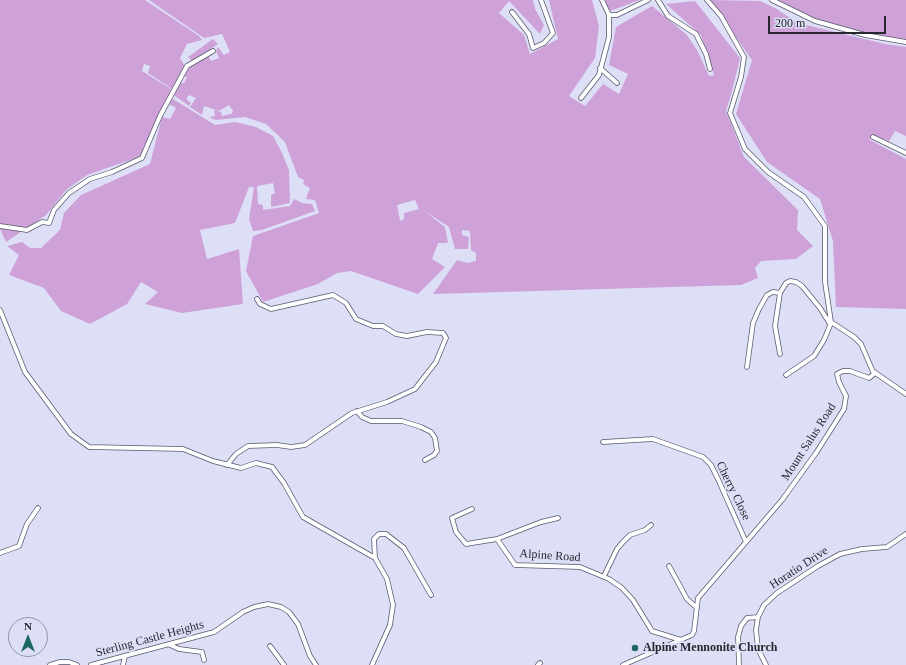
<!DOCTYPE html>
<html>
<head>
<meta charset="utf-8">
<style>
  body { margin:0 }
  #map { position:relative; width:906px; height:665px; overflow:hidden; background:#dddff6; font-family:Georgia,serif }
  canvas { display:block }
  .north { position:absolute; left:8px; top:617px; width:40px; height:40px; box-sizing:border-box; background:#dddff6; border:1px solid #9495a7; border-radius:50%; rotate:0deg; font-size:11px; font-weight:700; line-height:16px; text-align:center; color:#272730 }
  .north::after { content:''; display:block; margin:auto; width:14px; height:18px; background:#1a6660; clip-path:polygon(50% 0,100% 100%,50% 72%,0 100%) }
  .scale { position:absolute; left:768px; top:16px; width:118px; height:18px; box-sizing:border-box; border:2px solid #272730; border-top:0; padding-left:5px; font-size:12px; line-height:14px; white-space:nowrap; color:#272730; -webkit-text-stroke:3px #dddff6; paint-order:stroke }
</style>
</head>
<body>
<div id="map">
<canvas width="906" height="665"></canvas>
<div class="north">N</div>
<div class="scale">200 m</div>
</div>
<script>
const ctx = document.querySelector('canvas').getContext('2d');
ctx.lineJoin = 'round';
function paint(path, color) { ctx.fillStyle = color; ctx.fill(path, 'evenodd'); }
const toPath = rows => new Path2D(rows.map(r => 'M' + r).join(''));
function strokePath(path, color, width, dash) { ctx.strokeStyle = color; ctx.lineWidth = width; ctx.lineCap = dash ? 'butt' : 'round'; ctx.setLineDash(dash || []); ctx.stroke(path); }
function drawText(font, color, halo, rows, align = 'center') {
  ctx.font = font + ' Georgia,serif'; ctx.lineWidth = 4; ctx.setLineDash([]); ctx.textBaseline = 'middle'; ctx.strokeStyle = halo; ctx.fillStyle = color; for (const [text, x, y, turn = 0] of rows) {
    ctx.save(); ctx.translate(x, y); ctx.rotate((+turn || 0) * Math.PI / 180); ctx.textAlign = isNaN(turn) ? turn : align; if (halo) ctx.strokeText(text, 0, 0); ctx.fillText(text, 0, 0); ctx.restore();
  }
}
paint(toPath([
  [0,0,145,0,199,36,202,40,187,44,180,58,185,66,172,89,148,73,150,66,144,64,142,71,171,89,147,144,139,157,87,175,66,190,46,215,6,242,0,229],
  [149,0,533,0,535,9,544,25,540,34,509,1,499,13,524,35,530,54,558,39,549,0,592,0,599,26,595,58,569,96,585,106,603,84,619,94,628,74,609,65,616,27,652,6,687,35,697,50,709,76,714,75,701,35,666,4,695,1,740,58,732,91,726,111,744,157,798,210,797,230,813,246,796,259,761,261,755,268,758,278,741,285,433,294,457,260,468,263,476,261,476,253,471,250,470,231,462,230,462,235,469,237,468,249,455,249,449,227,423,210,445,227,448,243,438,243,432,259,445,267,418,294,351,271,337,273,318,284,263,302,246,271,253,236,319,213,315,200,306,199,310,188,303,184,304,180,298,177,285,142,266,124,245,117,215,120,209,117,215,116,214,110,221,112,222,116,231,114,233,111,229,105,219,111,204,106,202,115,190,107,196,98,189,95,186,99,191,103,189,106,174,95,180,83,184,83,187,78,184,75,189,68,208,55,211,61,219,58,216,51,218,47,224,55,230,52,222,34,204,38],
  [415,200,419,209,404,213,404,219,400,221,397,205],
  [605,0,640,0,610,11],
  [710,0,760,1,775,8,798,23,885,44,906,47,906,136,895,131,889,141,872,135,870,140,906,159,906,309,836,307,833,241,820,199,767,162,736,114,752,60],
  [777,0,906,0,906,40,860,32,815,19],
  [213,39,218,44,192,61,188,57],
  [173,99,215,125,235,122,256,127,273,136,282,153,289,170,290,203,271,207,271,195,275,193,273,183,257,186,258,204,263,205,263,210,290,206,294,199,302,203,312,204,315,211,262,230,253,231,249,219,254,187,249,187,235,223,200,230,207,259,239,249,243,304,182,313,145,304,158,292,141,282,127,304,90,324,61,311,44,288,9,275,19,255,7,246,22,242,30,248,41,248,60,230,64,213,81,195,150,164,162,117,170,119,176,108,169,104]
]), '#cea1d8');
const minor = toPath([
  [602,0,609,15,617,15,648,0],
  [658,0,668,16,696,34,706,54,710,69],
  [772,0,815,21,865,35,906,42],
  [512,12,529,34,533,48,544,43,553,33,541,0],
  [600,68,617,83],
  [581,98,599,75,609,37,609,15],
  [873,137,906,153],
  [0,226,27,230,42,222,49,223,54,210,69,193,90,179,112,172,142,158,160,116,187,66,213,51],
  [0,310,25,372,71,434,89,447,183,449,213,461,241,468,256,463,272,467,284,483,303,517,375,558,387,579,393,605,390,625,372,665],
  [780,354,775,326,780,293,786,283,790,281,796,282,802,286,820,308,830,324],
  [747,367,753,323,759,309,767,295,773,292,780,293],
  [874,372,906,394],
  [786,375,814,356,824,340,831,323],
  [357,411,362,417,371,421,402,421,421,427,431,432,435,438,437,451,434,455,425,460],
  [603,442,653,439,703,457,711,465,718,479,746,542],
  [227,465,236,454,248,446,277,445,291,447,305,445,352,413,387,402,415,389,436,362,446,338,443,333,427,332,407,336,396,334,383,326,373,326,356,319,346,303,333,295,271,309,260,304,257,299],
  [472,509,452,518,456,532,466,544,497,539,541,522,558,518],
  [497,539,515,565,580,567,609,579,622,588,633,600,652,631,681,640],
  [0,553,19,546,27,524,38,508],
  [375,558,374,539,379,534,386,534,404,548,431,595],
  [669,566,687,599,697,608],
  [604,576,617,549,623,542,630,535,645,530,651,525],
  [170,645,179,649,202,652,204,660],
  [270,646,284,665],
  [50,665,60,662,69,662,77,665],
  [91,665,214,632,243,612,254,607,268,604,281,607,289,612,298,624,310,656,316,665],
  [123,665,125,656],
  [538,665,540,663],
  [623,665,692,635,694,631,698,598,782,500,816,453,844,409,846,396,839,382,837,374,843,371,850,371,869,378,874,374,861,344,854,337,831,322,825,282,825,226,804,197,768,172,745,149,730,113,741,77,744,57,721,16,707,0],
  [739,665,738,637,741,626,747,618,758,617],
  [766,665,758,649,756,630,758,617,764,605,777,593,818,566,840,554,862,549,887,547,906,534]
]);
strokePath(minor, '#58596d', 5.5);
strokePath(minor, '#fff', 4);
for (const [x, y, r, color] of [
  [635,648,4,"#1a6660"]
]) { const dot = new Path2D(); dot.arc(x, y, r, 0, 2 * Math.PI); ctx.fillStyle = color; ctx.fill(dot); strokePath(dot, '#dddff6', 1.5); }
drawText('12px', '#272730', '#dddff6', [
  ["Mount Salus Road",809,442,-57],
  ["Cherry Close",733,491,64],
  ["Alpine Road",550,556,4],
  ["Horatio Drive",799,568,-33],
  ["Sterling Castle Heights",150,639,-15]
]);
drawText('bold 12px', '#272730', '#dddff6', [
  ["Alpine Mennonite Church",643,648]
], 'left');
</script>
</body>
</html>
